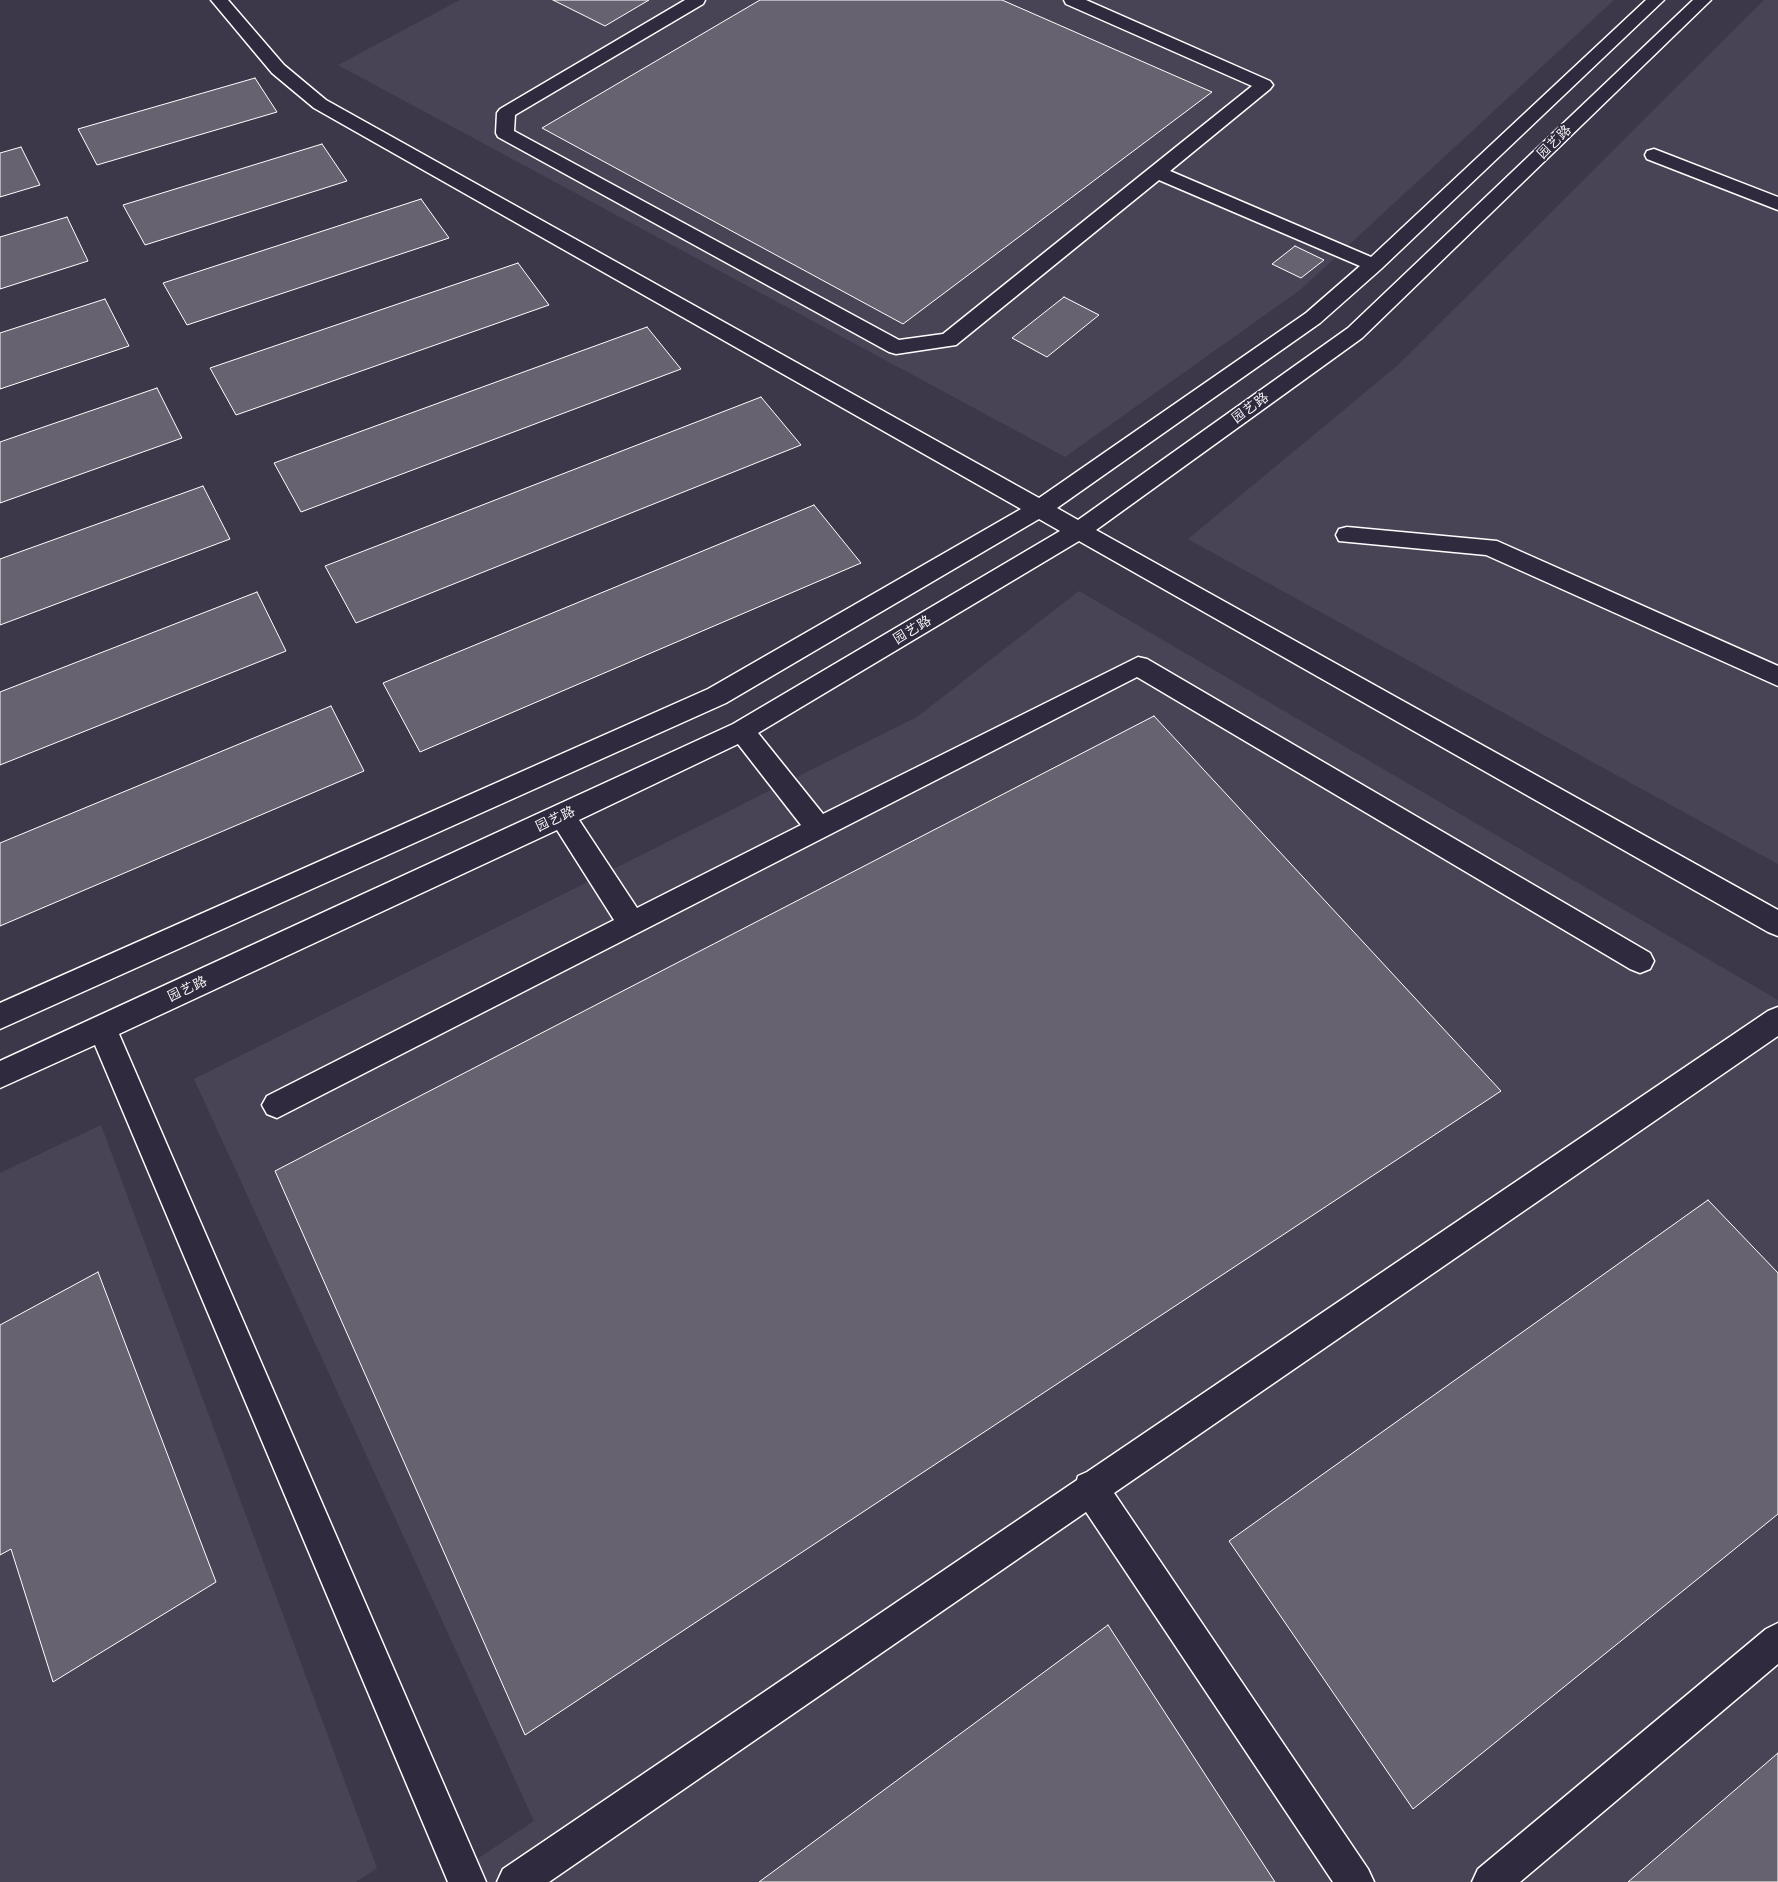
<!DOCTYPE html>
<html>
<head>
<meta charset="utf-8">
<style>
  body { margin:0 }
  canvas { display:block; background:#3c3749 }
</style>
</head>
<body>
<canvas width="1778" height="1882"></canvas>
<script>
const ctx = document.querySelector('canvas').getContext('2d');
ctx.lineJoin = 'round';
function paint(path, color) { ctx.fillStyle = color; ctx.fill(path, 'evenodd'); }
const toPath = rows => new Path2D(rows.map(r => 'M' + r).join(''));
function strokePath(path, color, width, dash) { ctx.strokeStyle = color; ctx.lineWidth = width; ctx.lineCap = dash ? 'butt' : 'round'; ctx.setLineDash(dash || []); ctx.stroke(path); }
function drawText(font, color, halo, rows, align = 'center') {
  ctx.font = font + ' Mali,"LXGW WenKai TC",sans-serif'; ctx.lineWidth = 4; ctx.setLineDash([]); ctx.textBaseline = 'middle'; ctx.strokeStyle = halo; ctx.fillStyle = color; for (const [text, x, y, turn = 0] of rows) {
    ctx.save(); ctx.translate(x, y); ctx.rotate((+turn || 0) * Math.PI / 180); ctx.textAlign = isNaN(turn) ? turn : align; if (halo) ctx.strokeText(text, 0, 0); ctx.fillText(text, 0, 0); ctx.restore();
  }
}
paint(toPath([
  [460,0,1614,0,1300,290,1065,457,338,65],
  [1764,0,1778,0,1778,864,1188,539,1397,366],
  [1079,591,1778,1000,1778,1882,443,1882,534,1821,194,1079,917,717],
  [101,1125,377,1868,356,1882,0,1882,0,1173]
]), '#494455');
const building = toPath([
  [553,0,649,0,605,26,553,0],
  [760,0,1002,0,1212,92,903,324,542,128,760,0],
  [255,78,277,112,97,165,78,129,255,78],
  [322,144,347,181,145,245,123,205,322,144],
  [21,147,40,185,0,197,0,153,21,147],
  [421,199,449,238,187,325,163,283,421,199],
  [67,217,88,261,0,289,0,237,67,217],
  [1295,246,1324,260,1301,278,1272,264,1295,246],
  [518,263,549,305,236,415,210,368,518,263],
  [1064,297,1099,315,1047,357,1012,338,1064,297],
  [105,299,129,346,0,389,0,333,105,299],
  [647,327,681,369,301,512,274,463,647,327],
  [157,388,182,438,0,503,0,442,157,388],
  [761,397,801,445,356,623,325,566,761,397],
  [203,486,230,539,0,625,0,559,203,486],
  [814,505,861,563,420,752,383,683,814,505],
  [257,592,286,651,0,765,0,692,257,592],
  [331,706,364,771,0,926,0,843,331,706],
  [1154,716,1501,1091,525,1735,275,1171,1154,716],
  [1708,1200,1778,1273,1778,1514,1413,1809,1229,1541,1708,1200],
  [98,1272,216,1582,53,1682,11,1549,0,1555,0,1325,98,1272],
  [1108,1625,1275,1882,759,1882,1108,1625],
  [1778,1753,1778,1882,1628,1882,1778,1753]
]);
paint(building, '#666270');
strokePath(building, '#fff', 1);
const minor = toPath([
  [211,0,228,0,284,65,326,100,1039,498,1306,313,1360,266,1159,180,956,345,896,354,889,352,498,137,496,133,497,113,500,109,685,0,705,0,703,4,515,115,514,131,899,340,943,334,1252,86,1066,4,1064,0,1086,0,1270,81,1273,85,1270,89,1170,171,1371,257,1646,0,1664,0,1381,269,1320,323,1057,508,1078,520,1348,328,1693,0,1711,0,1362,338,1096,530,1778,910,1778,936,1768,932,1079,541,758,733,823,814,1138,657,1147,659,1650,953,1654,961,1650,969,1640,973,1630,969,1137,677,277,1118,267,1114,262,1105,267,1096,614,920,557,830,119,1034,486,1882,448,1882,95,1045,0,1088,0,1061,733,724,1060,531,1039,519,726,703,0,1029,0,1003,708,689,1021,509,314,108,272,73,211,0],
  [738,744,801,825,637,908,579,820,738,744],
  [1654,149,1778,197,1778,210,1647,159,1645,155,1647,151,1654,149],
  [1347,527,1497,541,1778,666,1778,686,1486,555,1339,541,1336,535,1339,529,1347,527],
  [1778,1007,1778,1036,1114,1493,1368,1869,1374,1882,1333,1882,1086,1512,549,1882,497,1882,503,1869,1077,1480,1078,1476,1087,1472,1768,1011,1778,1007],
  [1778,1623,1778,1664,1520,1882,1472,1882,1478,1869,1766,1629,1778,1623]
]);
strokePath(minor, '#fff', 3);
paint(minor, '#2f2a3d');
drawText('14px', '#fff', '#2f2a3d', [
  ["园艺路",1554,142,-44],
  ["园艺路",1250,408,-36],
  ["园艺路",912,630,-31],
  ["园艺路",555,819,-25],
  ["园艺路",187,989,-25]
]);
</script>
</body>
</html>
